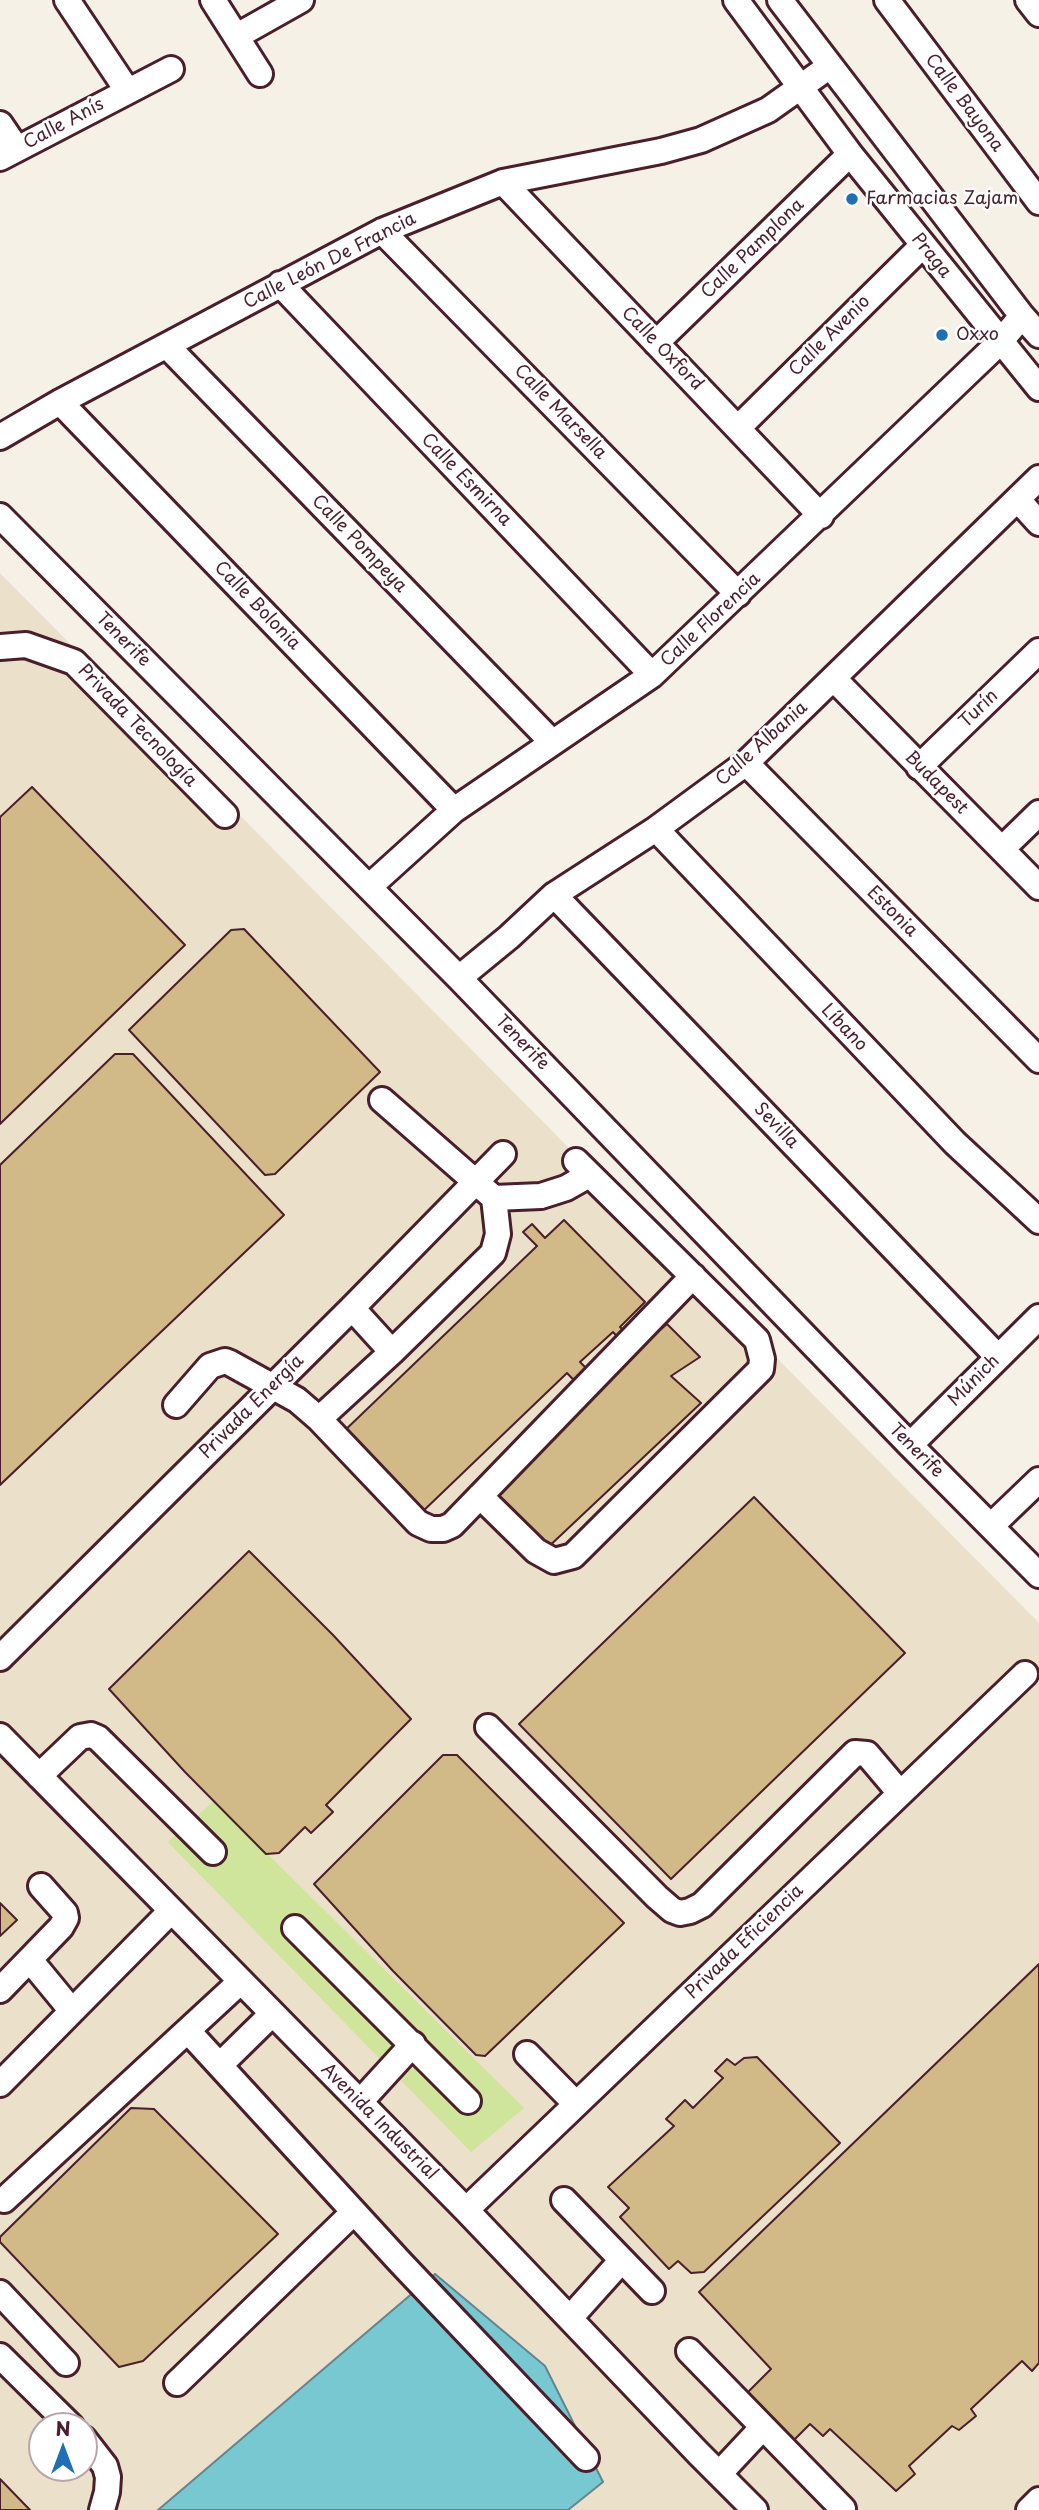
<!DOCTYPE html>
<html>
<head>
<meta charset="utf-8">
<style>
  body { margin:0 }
  #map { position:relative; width:1039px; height:2510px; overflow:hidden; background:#f6f1e7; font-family:"Playpen Sans",sans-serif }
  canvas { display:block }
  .north { position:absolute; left:28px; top:2412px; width:70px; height:70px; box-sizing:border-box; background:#fff; border:2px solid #b7a5aa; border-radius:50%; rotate:0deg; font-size:19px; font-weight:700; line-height:28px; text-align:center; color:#4a1f2b }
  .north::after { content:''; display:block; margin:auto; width:24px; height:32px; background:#1f6fb2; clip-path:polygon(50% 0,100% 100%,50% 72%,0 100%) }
</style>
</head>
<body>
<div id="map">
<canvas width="1039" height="2510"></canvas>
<div class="north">N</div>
</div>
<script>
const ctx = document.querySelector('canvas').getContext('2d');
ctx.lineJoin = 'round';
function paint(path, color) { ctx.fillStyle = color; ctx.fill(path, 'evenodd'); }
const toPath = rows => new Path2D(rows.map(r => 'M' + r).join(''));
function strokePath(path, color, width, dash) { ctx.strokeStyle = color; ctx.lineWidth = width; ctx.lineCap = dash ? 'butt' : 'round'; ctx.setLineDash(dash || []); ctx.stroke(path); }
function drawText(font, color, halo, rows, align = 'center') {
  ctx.font = font + ' "Playpen Sans",sans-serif'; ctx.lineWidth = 5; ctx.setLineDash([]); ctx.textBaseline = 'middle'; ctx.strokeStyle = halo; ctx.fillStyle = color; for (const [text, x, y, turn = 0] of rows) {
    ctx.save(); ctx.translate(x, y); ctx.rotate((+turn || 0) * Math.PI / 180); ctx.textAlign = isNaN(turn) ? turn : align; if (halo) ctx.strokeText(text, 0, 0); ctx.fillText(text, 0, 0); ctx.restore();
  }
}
paint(toPath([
  [0,573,1039,1623,1039,2510,0,2510],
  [42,2426,84,2426,84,2468,42,2468]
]), '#ebe0ca');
paint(toPath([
  [214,1801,524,2108,471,2152,168,1842]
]), '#cee59b');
const water = toPath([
  [435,2274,545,2366,603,2482,568,2510,158,2510,435,2274]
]);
paint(water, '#78c8d1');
strokePath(water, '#66848f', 2);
const building = toPath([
  [32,787,185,945,0,1124,0,817,32,787],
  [244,929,380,1072,275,1174,265,1175,129,1030,231,930,244,929],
  [115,1054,133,1054,284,1215,0,1485,0,1165,115,1054],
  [564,1220,645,1302,620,1327,638,1344,643,1344,667,1324,700,1357,671,1376,701,1403,543,1552,485,1492,587,1394,567,1373,419,1515,340,1435,537,1246,523,1232,532,1224,545,1238,564,1220],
  [613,1332,631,1352,600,1382,580,1362,613,1332],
  [754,1497,905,1653,671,1879,519,1724,754,1497],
  [249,1551,333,1635,411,1719,326,1805,333,1812,311,1833,305,1827,279,1853,266,1854,185,1772,109,1689,249,1551],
  [443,1755,457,1755,624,1923,485,2056,476,2055,393,1971,314,1884,443,1755],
  [0,1903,17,1920,0,1936,0,1903],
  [1039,1964,1039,2363,1032,2371,1022,2361,971,2409,976,2416,959,2430,952,2426,909,2466,915,2474,896,2491,830,2429,823,2436,810,2424,793,2441,747,2393,771,2369,699,2292,1039,1964],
  [757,2057,840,2143,704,2272,691,2273,678,2261,669,2269,620,2217,629,2208,608,2187,674,2126,666,2119,685,2100,693,2108,723,2078,715,2071,727,2059,735,2065,744,2058,757,2057],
  [131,2108,154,2109,278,2234,143,2361,119,2367,0,2242,0,2237,131,2108],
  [0,2479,30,2510,0,2510,0,2479]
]);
paint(building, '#d2b988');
strokePath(building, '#4a1f2b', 2);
const minor = toPath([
  [67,0,127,90],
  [213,0,260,74],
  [736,0,850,154,1039,388],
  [780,0,1022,316,1039,335],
  [887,0,1039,202],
  [1028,0,1039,14],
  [237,36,301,0],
  [0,124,17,149],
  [0,158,171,69],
  [503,182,821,516],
  [382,231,738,594],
  [280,284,652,675],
  [656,343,850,154],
  [167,346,552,742],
  [60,402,454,810],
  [739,427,922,246],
  [0,437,60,402,382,231,503,182,661,151,701,140,768,110,830,66],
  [1018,500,1039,523],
  [0,516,459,978,910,1445,1039,1575],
  [0,647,26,645,74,662,225,815],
  [834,679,1039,887],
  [746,763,1039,1060],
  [919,767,1039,651],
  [656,829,955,1143,1039,1221],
  [1002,849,1039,813],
  [369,887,454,810,652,675,1000,342,1022,316],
  [554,895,998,1357],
  [459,978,509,937,554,895,656,829,746,763,1039,478],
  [494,1198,541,1196,566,1188,589,1175],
  [352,1308,392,1352],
  [176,1405,210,1366,225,1361,230,1363,297,1400,319,1419,418,1523,431,1529,443,1529,452,1525,693,1276],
  [319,1419,392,1352,493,1253,498,1234,494,1198,382,1100],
  [910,1445,1039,1317],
  [480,1496,536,1551,554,1561,573,1556,761,1369,762,1359,757,1340,576,1161],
  [991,1526,1039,1480],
  [0,1658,352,1308,503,1154],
  [488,1727,657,1897,672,1910,680,1913,690,1911,702,1905,855,1753,867,1754,900,1793],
  [0,1736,466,2210,699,2454,755,2510],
  [39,1776,80,1737,91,1735,98,1738,213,1852],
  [295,1928,468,2101],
  [30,1960,72,2011],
  [0,1990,61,1927,66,1918,65,1913,41,1886],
  [188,2031,400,2262,586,2458],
  [527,2054,576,2104],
  [220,2065,272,2014],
  [0,2084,171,1911],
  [360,2102,413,2044],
  [4,2200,240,1982],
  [564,2200,652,2291],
  [466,2210,1025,1674],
  [0,2293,66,2363],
  [570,2318,622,2260],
  [689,2351,843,2509],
  [0,2356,71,2426],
  [177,2383,354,2212],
  [84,2439,105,2466,108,2477,107,2492,102,2510],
  [719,2474,763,2427],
  [1029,2510,1039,2500]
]);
strokePath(minor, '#4a1f2b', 30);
strokePath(minor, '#fff', 24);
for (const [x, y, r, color] of [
  [852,199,7,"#1f6fb2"],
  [942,335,7,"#1f6fb2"]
]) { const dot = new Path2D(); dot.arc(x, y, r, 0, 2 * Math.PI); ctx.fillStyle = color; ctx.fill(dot); strokePath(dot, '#fff', 2.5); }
drawText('18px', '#4a1f2b', '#fff', [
  ["Calle Bayona",964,103,53],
  ["Calle Anís",64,124,-28],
  ["Calle Pamplona",753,249,-44],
  ["Praga",931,256,51],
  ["Calle León De Francia",330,261,-27],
  ["Calle Avenio",830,336,-45],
  ["Calle Oxford",662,349,46],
  ["Calle Marsella",560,412,46],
  ["Calle Esmirna",466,480,46],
  ["Calle Pompeya",359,544,46],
  ["Calle Bolonia",257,606,46],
  ["Calle Florencia",711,620,-43],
  ["Tenerife",123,640,45],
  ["Turín",979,709,-44],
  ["Privada Tecnología",137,726,46],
  ["Calle Albania",762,744,-42],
  ["Budapest",936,783,45],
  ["Estonia",892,912,45],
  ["Líbano",844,1028,46],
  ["Tenerife",522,1043,46],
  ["Sevilla",776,1126,46],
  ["Múnich",974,1381,-45],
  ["Privada Energía",252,1407,-45],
  ["Tenerife",916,1451,45],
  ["Privada Eficiencia",745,1942,-44],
  ["Avenida Industrial",379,2122,45]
]);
drawText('18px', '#4a1f2b', '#fff', [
  ["Farmacias Zajam",866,199],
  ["Oxxo",956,335]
], 'left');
</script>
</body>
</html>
